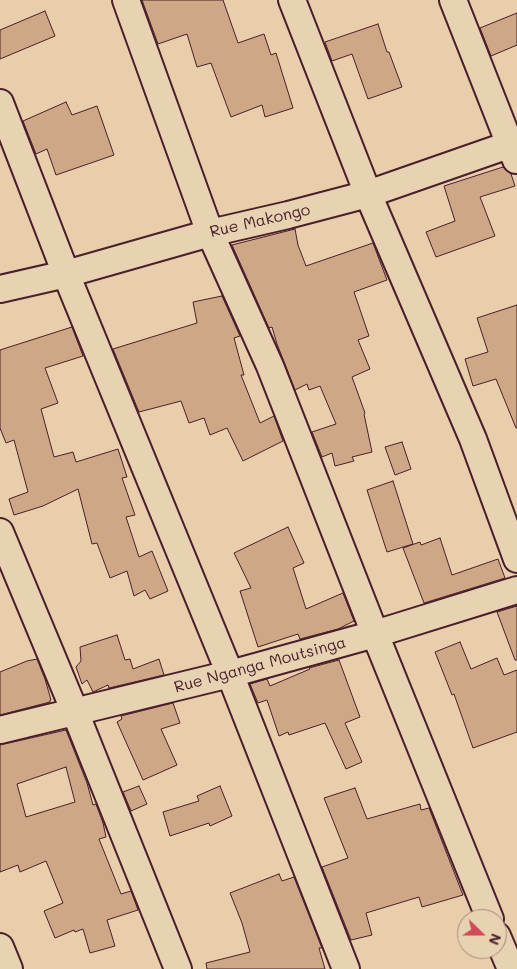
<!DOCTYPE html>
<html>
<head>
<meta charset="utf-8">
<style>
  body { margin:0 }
  #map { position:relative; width:517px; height:969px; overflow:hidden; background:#e8ceaa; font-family:Mali,sans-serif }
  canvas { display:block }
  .north { position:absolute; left:457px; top:909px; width:50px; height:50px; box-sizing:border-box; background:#e7d2b1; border:1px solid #a88a7b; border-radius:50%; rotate:112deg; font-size:14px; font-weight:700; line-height:20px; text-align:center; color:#4a1f2b }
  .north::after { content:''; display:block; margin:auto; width:18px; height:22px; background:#d1495b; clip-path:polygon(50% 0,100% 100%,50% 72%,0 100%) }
</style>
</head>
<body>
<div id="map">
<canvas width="517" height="969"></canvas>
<div class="north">N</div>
</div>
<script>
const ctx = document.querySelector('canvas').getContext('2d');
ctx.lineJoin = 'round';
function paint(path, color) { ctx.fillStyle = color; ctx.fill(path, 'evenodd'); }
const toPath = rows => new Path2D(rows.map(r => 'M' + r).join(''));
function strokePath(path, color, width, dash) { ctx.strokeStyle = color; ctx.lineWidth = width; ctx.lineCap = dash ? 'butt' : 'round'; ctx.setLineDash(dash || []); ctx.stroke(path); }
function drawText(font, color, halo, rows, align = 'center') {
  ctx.font = font + ' Mali,sans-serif'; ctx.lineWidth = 5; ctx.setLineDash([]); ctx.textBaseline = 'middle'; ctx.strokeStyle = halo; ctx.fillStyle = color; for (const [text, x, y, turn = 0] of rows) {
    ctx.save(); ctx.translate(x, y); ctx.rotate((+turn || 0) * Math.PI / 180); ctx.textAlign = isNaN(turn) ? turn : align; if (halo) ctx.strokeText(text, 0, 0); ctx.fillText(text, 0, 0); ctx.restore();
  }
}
const building = toPath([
  [142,0,223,0,238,43,264,34,271,55,276,53,293,108,265,117,262,105,231,117,211,63,197,67,187,34,158,44,142,0],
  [45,11,55,36,0,59,0,30,45,11],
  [517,13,517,45,491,56,480,28,517,13],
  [378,24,387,52,389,52,402,87,368,99,352,54,332,61,325,42,378,24],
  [66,102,72,115,97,106,114,155,56,175,47,149,36,154,23,121,66,102],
  [503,167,511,174,515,186,480,197,495,236,436,257,426,232,455,221,444,186,503,167],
  [295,229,298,245,306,266,373,243,387,280,354,292,369,336,358,340,370,369,352,377,365,413,364,414,372,452,352,457,354,461,335,466,332,453,322,457,312,432,336,424,320,386,309,390,307,384,295,390,277,344,272,327,269,328,232,245,295,229],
  [222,296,240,336,234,338,244,375,241,375,260,423,274,416,283,441,243,461,227,428,210,435,204,418,189,423,181,401,139,412,113,349,197,323,193,302,222,296],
  [517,305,517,428,516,428,496,379,473,386,465,359,488,352,477,318,517,305],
  [72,327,83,356,45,368,58,403,41,409,54,457,73,452,76,462,118,449,127,477,122,478,135,515,126,517,139,557,152,551,168,591,150,599,145,590,134,596,127,571,110,578,97,543,92,544,78,489,43,506,14,515,9,499,28,492,14,440,6,443,0,428,0,350,72,327],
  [402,442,411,469,395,475,385,447,402,442],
  [393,481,413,544,387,552,367,490,393,481],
  [288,527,304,563,293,568,306,609,343,593,354,621,338,629,300,639,298,634,258,647,240,591,251,588,234,553,288,527],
  [440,538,452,575,498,559,505,578,424,603,403,548,420,542,421,545,440,538],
  [517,606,517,660,515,660,497,612,517,606],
  [117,635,125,660,130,659,133,669,159,659,164,675,109,688,108,685,93,692,87,680,82,684,76,667,81,661,80,647,117,635],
  [460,642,471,669,497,658,504,675,517,670,517,732,473,748,454,694,452,695,435,652,460,642],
  [37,659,45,679,51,700,50,700,50,702,0,715,0,672,27,661,37,659],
  [339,660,360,717,345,723,362,762,346,769,325,723,289,735,288,732,279,736,267,700,258,703,250,684,267,679,270,686,310,669,309,668,339,660],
  [173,703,180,723,161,729,177,765,143,780,117,722,122,719,121,716,173,703],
  [66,730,87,783,93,805,96,804,103,823,106,837,99,839,121,894,131,891,138,910,107,920,115,946,90,953,83,929,75,932,74,930,55,938,44,911,63,903,46,861,20,872,18,865,0,872,0,745,66,730],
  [66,767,75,802,26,817,17,784,66,767],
  [139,786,147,804,131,811,123,792,139,786],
  [220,786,232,816,210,826,209,823,170,836,163,812,199,801,197,796,220,786],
  [355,788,367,819,420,804,421,810,429,808,463,895,422,907,419,897,366,913,372,935,351,940,322,867,348,858,324,798,355,788],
  [279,874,282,881,294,877,322,948,319,948,325,969,207,969,206,963,250,952,242,923,230,893,279,874]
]);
paint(building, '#cda786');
strokePath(building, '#4a1f2b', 1);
const minor = toPath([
  [126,0,210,233,270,366,375,634,490,919],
  [292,0,368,194,473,439,517,559],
  [453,0,516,160],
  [0,103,66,274,230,674,346,969],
  [0,289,66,274,210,233,288,215,368,194,517,142],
  [0,532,75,712,178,969],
  [0,730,230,674,375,634,517,590],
  [497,936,511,969],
  [0,947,9,969]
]);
strokePath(minor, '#4a1f2b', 30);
strokePath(minor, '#e7d2b1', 26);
drawText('16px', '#4a1f2b', '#e7d2b1', [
  ["Rue Makongo",260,221,-13],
  ["Rue Nganga Moutsinga",260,665,-15]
]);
</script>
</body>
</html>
